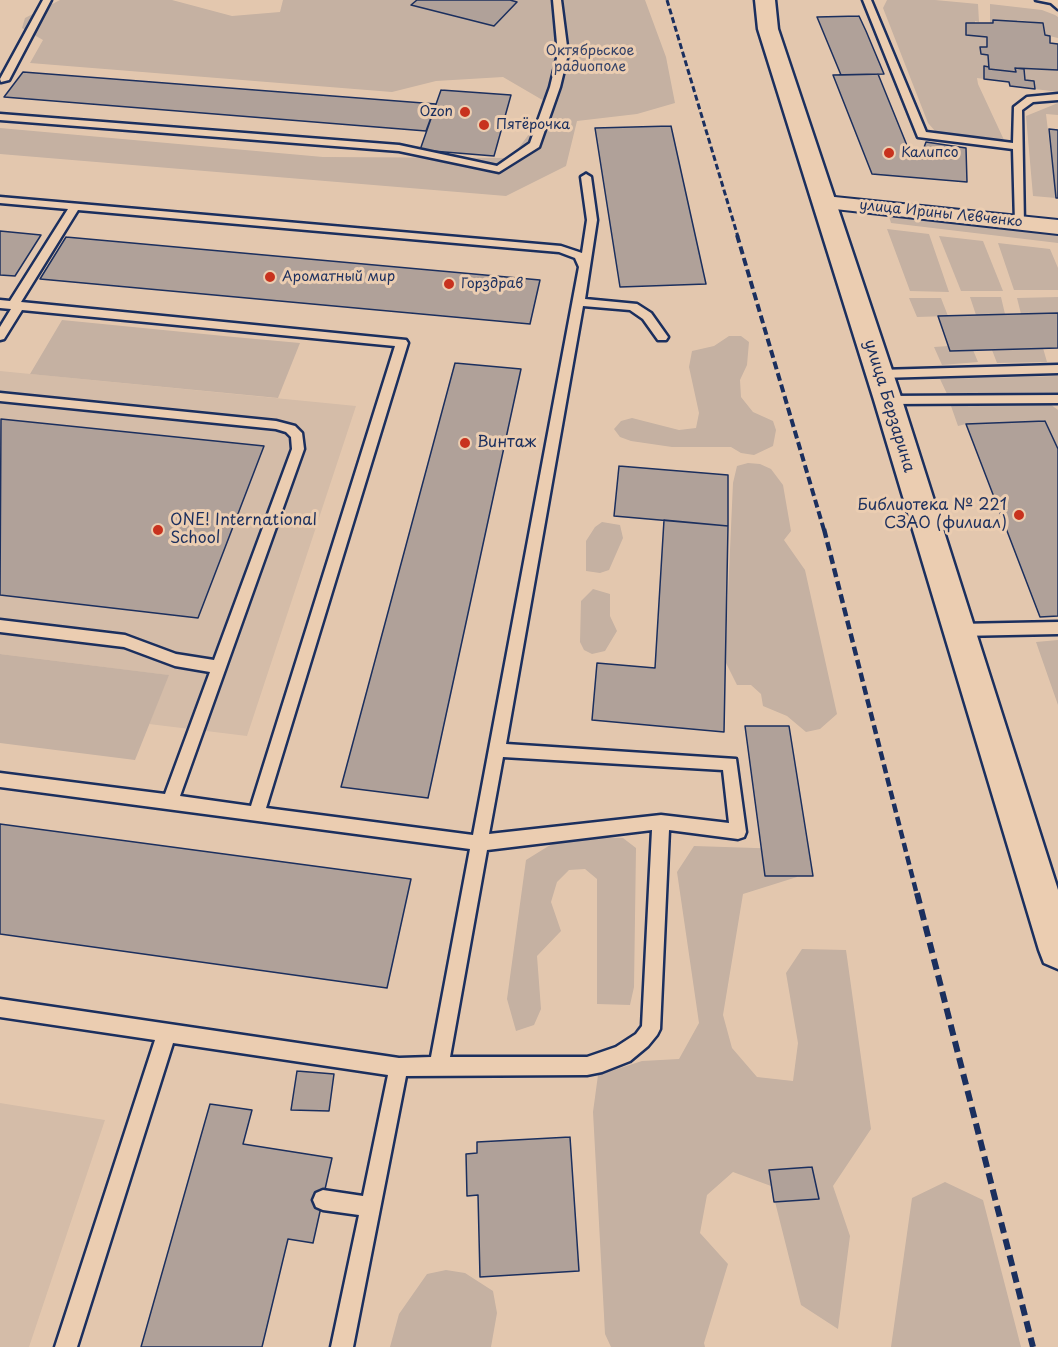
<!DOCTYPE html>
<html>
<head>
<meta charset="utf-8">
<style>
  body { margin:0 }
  canvas { display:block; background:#e3c7ae }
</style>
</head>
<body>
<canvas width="1058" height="1347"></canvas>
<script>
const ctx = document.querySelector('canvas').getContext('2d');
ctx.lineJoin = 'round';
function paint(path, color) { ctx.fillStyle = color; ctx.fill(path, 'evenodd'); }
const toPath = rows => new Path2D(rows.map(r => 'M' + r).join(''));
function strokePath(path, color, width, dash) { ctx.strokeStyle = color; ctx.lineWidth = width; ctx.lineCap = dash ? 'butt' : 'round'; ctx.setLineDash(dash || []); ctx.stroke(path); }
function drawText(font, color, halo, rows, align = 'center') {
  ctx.font = font + ' "Playpen Sans",sans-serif'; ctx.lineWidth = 6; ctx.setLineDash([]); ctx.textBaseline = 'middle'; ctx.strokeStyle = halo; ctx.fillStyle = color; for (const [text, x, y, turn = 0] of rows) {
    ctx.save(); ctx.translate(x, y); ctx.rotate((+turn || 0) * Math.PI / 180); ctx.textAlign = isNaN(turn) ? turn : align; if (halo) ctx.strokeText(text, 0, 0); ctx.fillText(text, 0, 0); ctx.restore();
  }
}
paint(toPath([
  [0,371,356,406,247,736,149,724,168,675,0,654],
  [0,1103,105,1120,29,1347,0,1347]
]), '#d4bca8');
paint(toPath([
  [60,0,172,0,232,16,280,12,283,0,645,0,666,57,675,103,637,114,577,121,566,166,506,196,0,154,0,128,323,157,511,158,551,105,503,77,436,81,392,92,30,63,43,40,22,28,25,18],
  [887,0,935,0,978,4,979,22,975,21,975,24,987,37,987,47,981,47,981,54,988,55,989,67,984,66,984,79,977,78,978,84,1004,140,945,133,935,131,928,123,883,8],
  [990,4,1042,10,1055,15,1058,17,1058,38,1045,35,1043,23,1017,20,1017,23,990,23],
  [1024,69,1058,70,1058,92,1035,89,1025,80],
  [1058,103,1058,115,1046,114,1056,198,1033,196,1026,116],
  [889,216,1058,235,1058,243,891,223],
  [887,229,929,234,949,292,910,291],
  [939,236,983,241,1003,291,961,291],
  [998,243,1050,249,1058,268,1058,290,1014,290],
  [970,297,1001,297,1005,314,976,315],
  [1058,297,1058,313,1021,314,1017,298],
  [909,298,941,298,948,316,917,317],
  [62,320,234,337,300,343,278,398,30,374],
  [729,336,741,336,749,342,747,365,740,380,741,397,753,412,773,421,776,430,773,446,754,455,741,453,731,447,672,447,631,441,620,437,614,429,621,421,632,418,679,430,696,428,699,413,689,367,692,351,714,346],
  [949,346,973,350,978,362,942,365,934,347],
  [1043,348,1047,362,997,363,992,350],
  [1058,376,1058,392,947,394,940,379],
  [1050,404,1058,410,1058,449,1045,421,966,424,958,426,951,406],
  [748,463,760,464,771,469,783,485,791,531,784,540,805,570,837,714,820,729,806,732,787,716,763,706,761,694,751,685,737,685,725,661,733,483,737,466],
  [602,522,620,525,623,538,609,570,600,573,586,571,586,541,595,527],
  [593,589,610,594,610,616,617,631,605,651,592,654,584,650,580,642,581,601],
  [1058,640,1058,705,1036,642],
  [0,654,169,675,135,760,0,743],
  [563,837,623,838,636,848,634,987,630,1005,597,1004,597,879,585,869,569,870,557,882,551,902,561,931,537,956,541,1009,534,1025,516,1031,507,999,526,860],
  [694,846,786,849,797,877,743,894,723,1015,732,1048,757,1077,793,1081,798,1043,786,973,802,949,846,950,871,1129,833,1186,850,1236,838,1329,801,1305,771,1186,733,1172,707,1195,700,1233,728,1264,704,1343,705,1347,611,1347,605,1334,593,1112,598,1075,642,1061,679,1059,699,1023,677,872],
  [945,1182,983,1200,1021,1347,891,1347,912,1198],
  [446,1270,465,1273,493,1291,497,1313,491,1347,390,1347,399,1314,427,1274]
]), '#c5b1a2');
const building = toPath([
  [417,0,510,0,517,2,494,26,411,5,417,0],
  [859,16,866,31,884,74,841,75,817,17,859,16],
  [993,20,1043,23,1045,35,1050,36,1050,43,1058,44,1058,70,1015,68,1016,72,989,69,988,55,981,54,980,47,987,47,987,37,966,35,966,23,993,23,993,20],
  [984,66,989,67,989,69,1016,72,1015,68,1024,69,1025,80,1034,81,1035,89,1010,86,1009,82,984,79,984,66],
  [23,72,436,104,426,131,4,97,23,72],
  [878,74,908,148,923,150,926,142,966,148,967,182,872,174,833,75,878,74],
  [441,90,511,95,494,156,420,150,441,90],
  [671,126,706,284,620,287,595,128,671,126],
  [1049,129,1058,130,1058,198,1056,198,1049,129],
  [0,231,41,235,15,276,0,275,0,231],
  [66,237,99,240,540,280,530,324,40,279,66,237],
  [1058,313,1058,348,950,351,938,316,1058,313],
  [455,363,521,369,428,798,341,787,455,363],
  [1,419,264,446,198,618,0,595,1,419],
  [1045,421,1058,449,1058,616,1040,617,966,424,1045,421],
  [619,466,728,475,728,526,614,516,619,466],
  [664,520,728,526,724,732,592,720,597,663,655,668,664,520],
  [745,726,789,726,813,876,765,876,745,726],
  [0,824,411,879,387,988,0,934,0,824],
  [297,1071,334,1074,329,1111,291,1110,297,1071],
  [210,1104,252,1110,243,1144,332,1158,313,1243,288,1239,262,1347,141,1347,210,1104],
  [570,1137,579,1271,480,1277,478,1195,467,1196,466,1154,477,1153,477,1142,570,1137],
  [812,1167,819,1199,774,1202,769,1170,812,1167]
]);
paint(building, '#b0a199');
strokePath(building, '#1b2f5e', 1.5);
const service = toPath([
  [43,0,51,0,9,80,1,82,0,79,43,0],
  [553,0,561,0,568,54,560,87,539,147,499,172,399,151,0,120,0,114,399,145,497,166,530,143,550,87,558,54,553,0],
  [863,0,871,0,926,132,1013,143,1014,107,1027,97,1058,94,1058,100,1033,102,1022,110,1024,225,1020,226,1015,223,1013,149,918,137,863,0],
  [1036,0,1058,0,1058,9,1051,3,1036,0],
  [586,174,591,177,597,220,585,299,637,304,651,313,668,337,666,340,658,340,643,319,630,310,583,306,506,744,736,759,746,832,744,837,738,839,669,830,660,1029,657,1035,648,1046,630,1061,602,1072,587,1075,406,1076,353,1347,331,1347,359,1215,323,1210,316,1207,313,1200,316,1193,323,1190,363,1196,388,1075,173,1043,77,1347,55,1347,155,1040,0,1017,0,999,399,1058,431,1057,470,849,0,787,0,773,165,794,210,672,175,666,124,647,0,632,0,620,125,635,176,654,214,660,292,449,291,437,286,432,276,429,0,401,0,393,276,421,295,426,302,433,304,449,180,796,251,806,395,346,22,310,4,339,0,340,0,327,11,309,0,308,0,300,10,301,68,209,0,203,0,197,561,246,582,253,587,220,581,177,586,174],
  [78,210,559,252,575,258,579,267,473,835,266,808,408,343,406,340,21,302,78,210],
  [503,757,723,770,729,823,661,815,489,834,503,757],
  [652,830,642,1026,636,1034,616,1047,587,1057,450,1057,487,850,652,830],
  [1058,365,1058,373,879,378,873,374,879,370,1058,365],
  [1058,395,1058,403,888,404,882,400,888,396,1058,395],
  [1058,622,1058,634,959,636,954,634,952,630,954,626,959,624,1058,622]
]);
const minor = toPath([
  [825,196,1058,220,1058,234,817,207,814,202,817,197,825,196]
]);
const tertiary = toPath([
  [755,0,775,0,778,29,902,400,1058,890,1058,969,1044,963,1039,950,874,400,758,29,755,0]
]);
strokePath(service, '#1b2f5e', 5);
strokePath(minor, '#1b2f5e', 4);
strokePath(tertiary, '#1b2f5e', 5);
paint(service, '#ebcdb1');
paint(minor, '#ebcdb1');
paint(tertiary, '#ebcdb1');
strokePath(toPath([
  [667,0,738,237]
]), '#1b2f5e', 3, [6, 3]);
strokePath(toPath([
  [737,235,824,530]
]), '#1b2f5e', 4, [8, 4]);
strokePath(toPath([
  [824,529,917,895]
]), '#1b2f5e', 4.5, [9, 4.5]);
strokePath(toPath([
  [917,893,1033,1347]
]), '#1b2f5e', 6, [11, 6]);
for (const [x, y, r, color] of [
  [465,112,6,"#c8321e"],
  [484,125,6,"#c8321e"],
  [889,153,6,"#c8321e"],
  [270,277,6,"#c8321e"],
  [449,284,6,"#c8321e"],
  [465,443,6,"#c8321e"],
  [1019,515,6,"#c8321e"],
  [158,530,6,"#c8321e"]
]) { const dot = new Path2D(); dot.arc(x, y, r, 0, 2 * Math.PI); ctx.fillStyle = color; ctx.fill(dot); strokePath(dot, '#ebcdb1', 2); }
drawText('14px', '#344268', '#ebcdb1', [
  ["Октябрьское",590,51],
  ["радиополе",590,67]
]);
drawText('14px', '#1b2f5e', '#ebcdb1', [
  ["Ozon",453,112,"right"],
  ["Пятёрочка",496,125],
  ["Калипсо",901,153],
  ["Ароматный мир",282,277],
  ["Горздрав",461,284]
], 'left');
drawText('14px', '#1b2f5e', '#ebcdb1', [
  ["улица Ирины Левченко",941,214,6]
]);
drawText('16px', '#1b2f5e', '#ebcdb1', [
  ["улица Берзарина",889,406,73]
]);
drawText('16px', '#1b2f5e', '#ebcdb1', [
  ["Винтаж",477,443],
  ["Библиотека № 221",1007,506,"right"],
  ["СЗАО (филиал)",1007,524,"right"],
  ["ONE! International",170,521],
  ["School",170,539]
], 'left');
</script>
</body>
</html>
